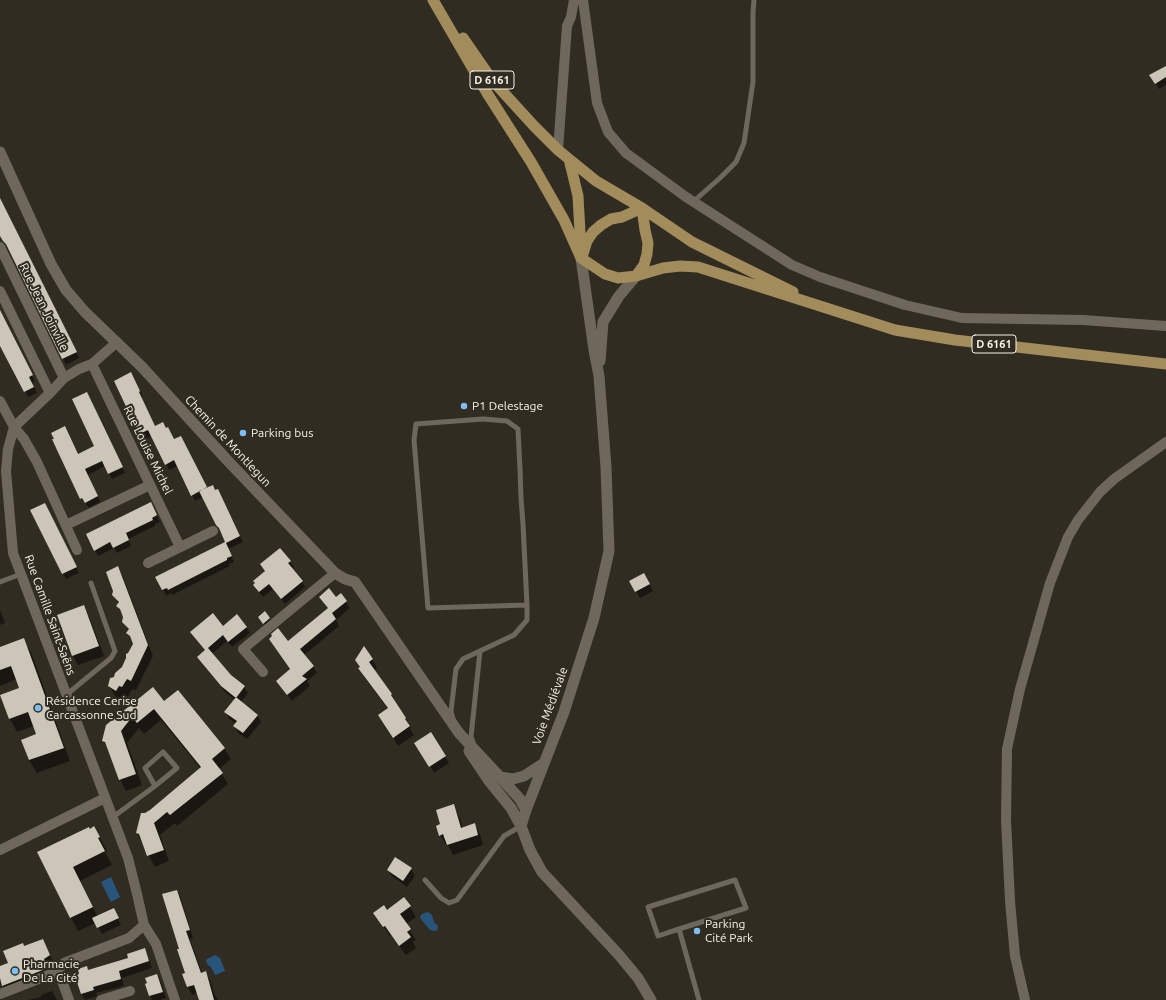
<!DOCTYPE html>
<html>
<head>
<meta charset="utf-8">
<style>
  body { margin:0 }
  canvas { display:block; background:#312c21 }
</style>
</head>
<body>
<canvas width="1166" height="1000"></canvas>
<script>
const ctx = document.querySelector('canvas').getContext('2d');
ctx.lineJoin = 'round';
function paint(path, color) { ctx.fillStyle = color; ctx.fill(path, 'evenodd'); }
const toPath = rows => new Path2D(rows.map(r => 'M' + r).join(''));
function strokePath(path, color, width, dash) { ctx.strokeStyle = color; ctx.lineWidth = width; ctx.lineCap = dash ? 'butt' : 'round'; ctx.setLineDash(dash || []); ctx.stroke(path); }
function drawText(font, color, halo, rows, align = 'center') {
  ctx.font = font + ' Ubuntu,sans-serif'; ctx.lineWidth = 4; ctx.setLineDash([]); ctx.textBaseline = 'middle'; ctx.strokeStyle = halo; ctx.fillStyle = color; for (const [text, x, y, turn = 0] of rows) {
    ctx.save(); ctx.translate(x, y); ctx.rotate((+turn || 0) * Math.PI / 180); ctx.textAlign = isNaN(turn) ? turn : align; if (halo) ctx.strokeText(text, 0, 0); ctx.fillText(text, 0, 0); ctx.restore();
  }
}
paint(toPath([
  [111,877,120,897,111,902,101,882],
  [428,912,432,915,434,922,438,926,437,930,436,931,430,930,421,919,420,917,422,914],
  [215,955,220,958,225,971,215,975,211,967,208,965,206,961,207,959]
]), '#28557c');
paint(toPath([
  [1166,70,1166,85,1159,89,1154,81],
  [0,208,7,212,79,358,66,365,9,249,0,234],
  [0,312,35,381,32,383,37,393,28,397,0,343],
  [134,379,143,397,141,398,155,427,174,440,184,443,207,489,215,491,221,496,243,542,228,549,234,562,229,564,230,566,172,595,171,593,166,596,157,577,226,543,203,497,195,501,178,466,169,470,152,435,144,440,140,434,115,382],
  [90,399,125,473,112,479,105,466,88,475,100,502,89,508,81,498,78,455,96,446],
  [154,509,160,522,155,524,155,526,128,539,131,546,117,553,114,548,98,556,95,550],
  [48,510,79,573,66,579,32,511],
  [280,549,290,562,294,567,291,569,302,581,305,587,285,604,273,589,263,597,254,585,266,572],
  [118,567,123,577,153,656,136,690,132,689,128,697,125,695,122,700,115,696,109,686,122,668,134,644,128,633,129,631,123,622,124,617,118,606,119,604,113,595],
  [644,574,653,591,640,598,636,591],
  [341,595,350,608,336,620,339,626,304,655,313,666,317,673,307,681,310,686,292,701,277,681,290,670,270,640,288,643,329,609,320,597,336,598],
  [83,607,89,616,104,656,78,665,73,656,58,616],
  [0,610,5,623,0,625],
  [265,612,271,621,265,626,261,620],
  [223,627,246,627,250,633,232,647,227,641,212,654,230,676,244,687,248,693,241,702,257,715,261,722,247,739,238,733,235,726,236,724,229,719,226,712,235,700,226,693,202,663,199,657,206,651,195,638],
  [23,640,31,652,70,761,37,773,29,760,22,740,37,735,34,726,17,732,10,719,1,696,21,689,17,679,0,686,0,648],
  [372,659,377,668,374,671,391,694,396,703,395,703,411,727,410,728,414,735,398,746,384,723,388,709,364,677,356,660],
  [164,702,224,748,231,759,219,769,228,784,177,826,175,823,160,835,169,861,155,867,137,833,201,769,161,720,144,734,139,728,127,743,142,785,126,791,120,779,110,752,103,740,107,726],
  [430,734,449,763,434,773,420,750],
  [453,805,459,816,463,828,474,824,480,834,483,845,453,855,448,845,446,845,440,835,441,825],
  [94,828,107,851,105,852,112,865,80,881,98,917,117,916,121,925,102,934,96,923,78,931,71,918,39,852],
  [411,869,415,876,407,887,392,876,388,870],
  [177,891,181,899,193,938,190,939,202,973,205,972,210,980,214,993,218,1000,200,1000,197,993,192,995,188,987,184,974,186,974,180,949],
  [410,907,416,917,406,924,416,940,413,942,416,948,406,955,391,935,390,936,375,913],
  [24,947,47,949,54,964,48,968,52,977,8,994,3,986,0,974,0,967,9,963],
  [145,949,148,956,152,968,122,978,124,986,96,993,97,996,85,1000,81,994,81,975,86,967,88,971,129,958],
  [157,975,161,982,166,998,160,1000,152,1000,150,996],
  [52,991,57,1000,28,1000,41,997,41,995]
]), '#0007');
paint(toPath([
  [1166,66,1166,77,1155,84,1149,75],
  [0,198,77,352,62,359,6,244,3,241,0,236],
  [0,310,33,375,29,377,34,387,24,392,0,346],
  [131,372,140,391,139,392,155,426,163,422,166,428,168,427,174,439,181,436,207,487,191,496,174,460,165,465,148,430,139,434,114,381],
  [87,392,123,467,108,474,102,461,85,469,98,496,85,503,82,498,80,499,57,450,52,439,54,439,51,433,65,426,78,454,94,446,72,399],
  [213,485,215,490,218,489,240,536,226,543,232,556,227,558,227,560,168,590,167,588,162,590,155,577,225,542,219,528,216,525,199,491],
  [151,502,157,515,152,518,153,520,126,533,129,540,113,548,110,542,94,551,86,534],
  [45,503,77,567,62,574,30,510],
  [280,548,291,561,288,563,303,581,281,599,269,584,259,592,253,585,255,583,253,581,265,571,260,564],
  [118,566,148,645,131,681,127,679,122,687,119,686,116,691,108,686,110,678,114,677,115,673,122,667,126,658,126,654,128,653,133,644,130,636,126,633,129,629,122,622,123,617,120,609,116,606,119,602,112,595,113,591,106,572],
  [644,573,650,584,635,592,629,581],
  [329,588,336,597,341,593,347,601,332,613,336,619,300,649,314,666,302,676,307,679,287,695,276,681,290,669,269,639,272,636,271,634,278,628,288,641,328,608,319,597],
  [84,605,99,646,72,656,57,615],
  [265,611,270,618,263,624,258,617],
  [213,613,223,626,237,614,247,627,228,642,223,635,208,648,231,675,245,686,236,698,221,686,197,657,205,650,190,632],
  [24,638,64,748,29,760,21,740,36,734,28,712,9,719,0,695,19,688,11,666,0,670,0,647],
  [364,646,373,659,369,662,392,694,391,695,406,718,405,719,410,726,393,738,378,715,388,708,358,668,360,667,355,660],
  [153,687,164,701,178,690,225,748,212,759,223,773,170,815,167,812,154,823,164,850,147,856,139,834,136,833,141,813,145,813,150,810,201,767,154,709,137,723,132,717,121,731,136,774,119,780,105,742,102,741,106,725],
  [236,697,258,715,243,733,233,726,237,721,224,712],
  [431,732,446,756,429,767,414,743],
  [454,804,461,828,475,823,478,835,447,845,443,834,439,836,436,826,440,824,436,810],
  [94,826,100,837,98,838,105,851,73,867,93,907,70,918,37,852,89,827,90,829],
  [395,857,412,868,403,881,387,870],
  [177,890,190,930,186,931,201,973,206,971,214,1000,199,1000,194,985,187,987,182,974,185,973,177,949,179,949,162,894],
  [404,897,411,906,400,914,411,929,407,932,411,937,399,946,385,926,383,927,373,913,384,905,387,910],
  [114,908,119,918,97,928,92,918],
  [43,939,50,955,44,959,48,968,2,986,0,978,0,966,8,963,3,951,23,943,24,946],
  [145,948,149,961,119,971,121,979,93,987,94,990,81,994,75,976,79,974,78,969,87,966,88,970,128,958,127,954],
  [157,974,163,992,149,996,145,984,147,983,145,978]
]), '#ccc6b8');
strokePath(toPath([
  [694,201,720,178,736,162,744,143,753,82,753,12,754,0],
  [0,582,21,574],
  [66,695,111,658,115,651,91,583],
  [453,719,451,711,456,669,463,659,514,635,527,620,527,605,523,524,521,498,520,469,518,429,507,421,483,419,416,424,414,440,428,608,527,605],
  [474,745,471,737,480,651],
  [113,817,155,786,177,768,163,752,145,768,155,786],
  [425,880,441,898,449,903,457,900,504,836,521,826],
  [735,880,746,908,679,929,658,936,648,907,735,880],
  [679,929,699,1000]
]), '#6e685c', 5);
strokePath(toPath([
  [583,0,597,103,608,132,626,153,686,197,792,265,820,277,905,305,962,318,1083,320,1166,326],
  [558,150,567,26,571,17,574,0],
  [0,247,64,378],
  [0,291,50,393],
  [117,342,92,364,79,369,64,378,50,393,14,427,8,449,6,471,13,553,128,858,137,894,144,925,156,944,175,1000],
  [92,364,180,547],
  [0,401,14,427,24,439,37,462,77,550],
  [66,525,150,485],
  [148,563,213,531],
  [263,672,243,649,335,573],
  [0,850,105,798],
  [56,972,62,981,69,1000],
  [0,994,56,972,64,963,129,938,144,925],
  [101,1000,130,991],
  [1025,1000,1015,956,1010,901,1006,820,1007,749,1020,689,1050,583,1068,537,1078,520,1100,492,1114,479,1166,442]
]), '#6e685c', 10);
strokePath(toPath([
  [0,152,51,264,66,290,85,312,142,367,227,460,335,573,345,579,355,582,459,733,500,777,513,779,524,776,544,763],
  [600,361,603,322,619,296,636,276],
  [469,751,489,781,511,808,521,826,530,850,542,872,619,955,638,978,651,1000],
  [500,777,520,799,526,810],
  [521,826,526,810,564,712,594,618,609,551,606,467,599,376,594,350,581,258]
]), '#6e685c', 11);
strokePath(toPath([
  [433,0,487,93,531,162,564,220,581,258,605,274,618,278,636,276,663,268,680,266,698,267,895,330,955,340,1166,364],
  [463,38,492,80,534,126,558,150,596,181,642,208,692,242,793,292],
  [569,159,578,196,581,251],
  [583,254,587,241,593,232,601,225,611,219,622,217,642,208],
  [636,276,644,265,647,254,648,243,645,230,642,208]
]), '#a28c5b', 11);
for (const [x, y, r, color] of [
  [464,406,4,"#7cbef9"],
  [243,433,4,"#7cbef9"],
  [38,708,4,"#7cbef9"],
  [697,931,4,"#7cbef9"],
  [15,971,4,"#7cbef9"]
]) { const dot = new Path2D(); dot.arc(x, y, r, 0, 2 * Math.PI); ctx.fillStyle = color; ctx.fill(dot); strokePath(dot, '#312c21', 1.5); }
for (const [x, y, w] of [
  [492,80,44],
  [994,344,44]
]) { const box = new Path2D(); box.roundRect(x - w / 2, y - 9, w, 18, 3); ctx.fillStyle = '#312c21'; ctx.fill(box); strokePath(box, '#f6f3eb', 1); }
drawText('bold 11px', '#f6f3eb', null, [
  ["D 6161",492,80],
  ["D 6161",994,344]
]);
drawText('12px', '#f6f3eb', '#312c21', [
  ["Rue Jean Joinville",44,307,64],
  ["Chemin de Montlegun",228,441,47],
  ["Rue Louise Michel",148,450,64],
  ["Rue Camille Saint-Saëns",50,615,70],
  ["Voie Médiévale",550,706,-70]
]);
drawText('12px', '#f6f3eb', '#312c21', [
  ["P1 Delestage",472,406],
  ["Parking bus",251,433],
  ["Résidence Cerise",46,701],
  ["Carcassonne Sud",46,715],
  ["Parking",705,924],
  ["Cité Park",705,938],
  ["Pharmacie",23,964],
  ["De La Cité",23,978]
], 'left');
</script>
</body>
</html>
